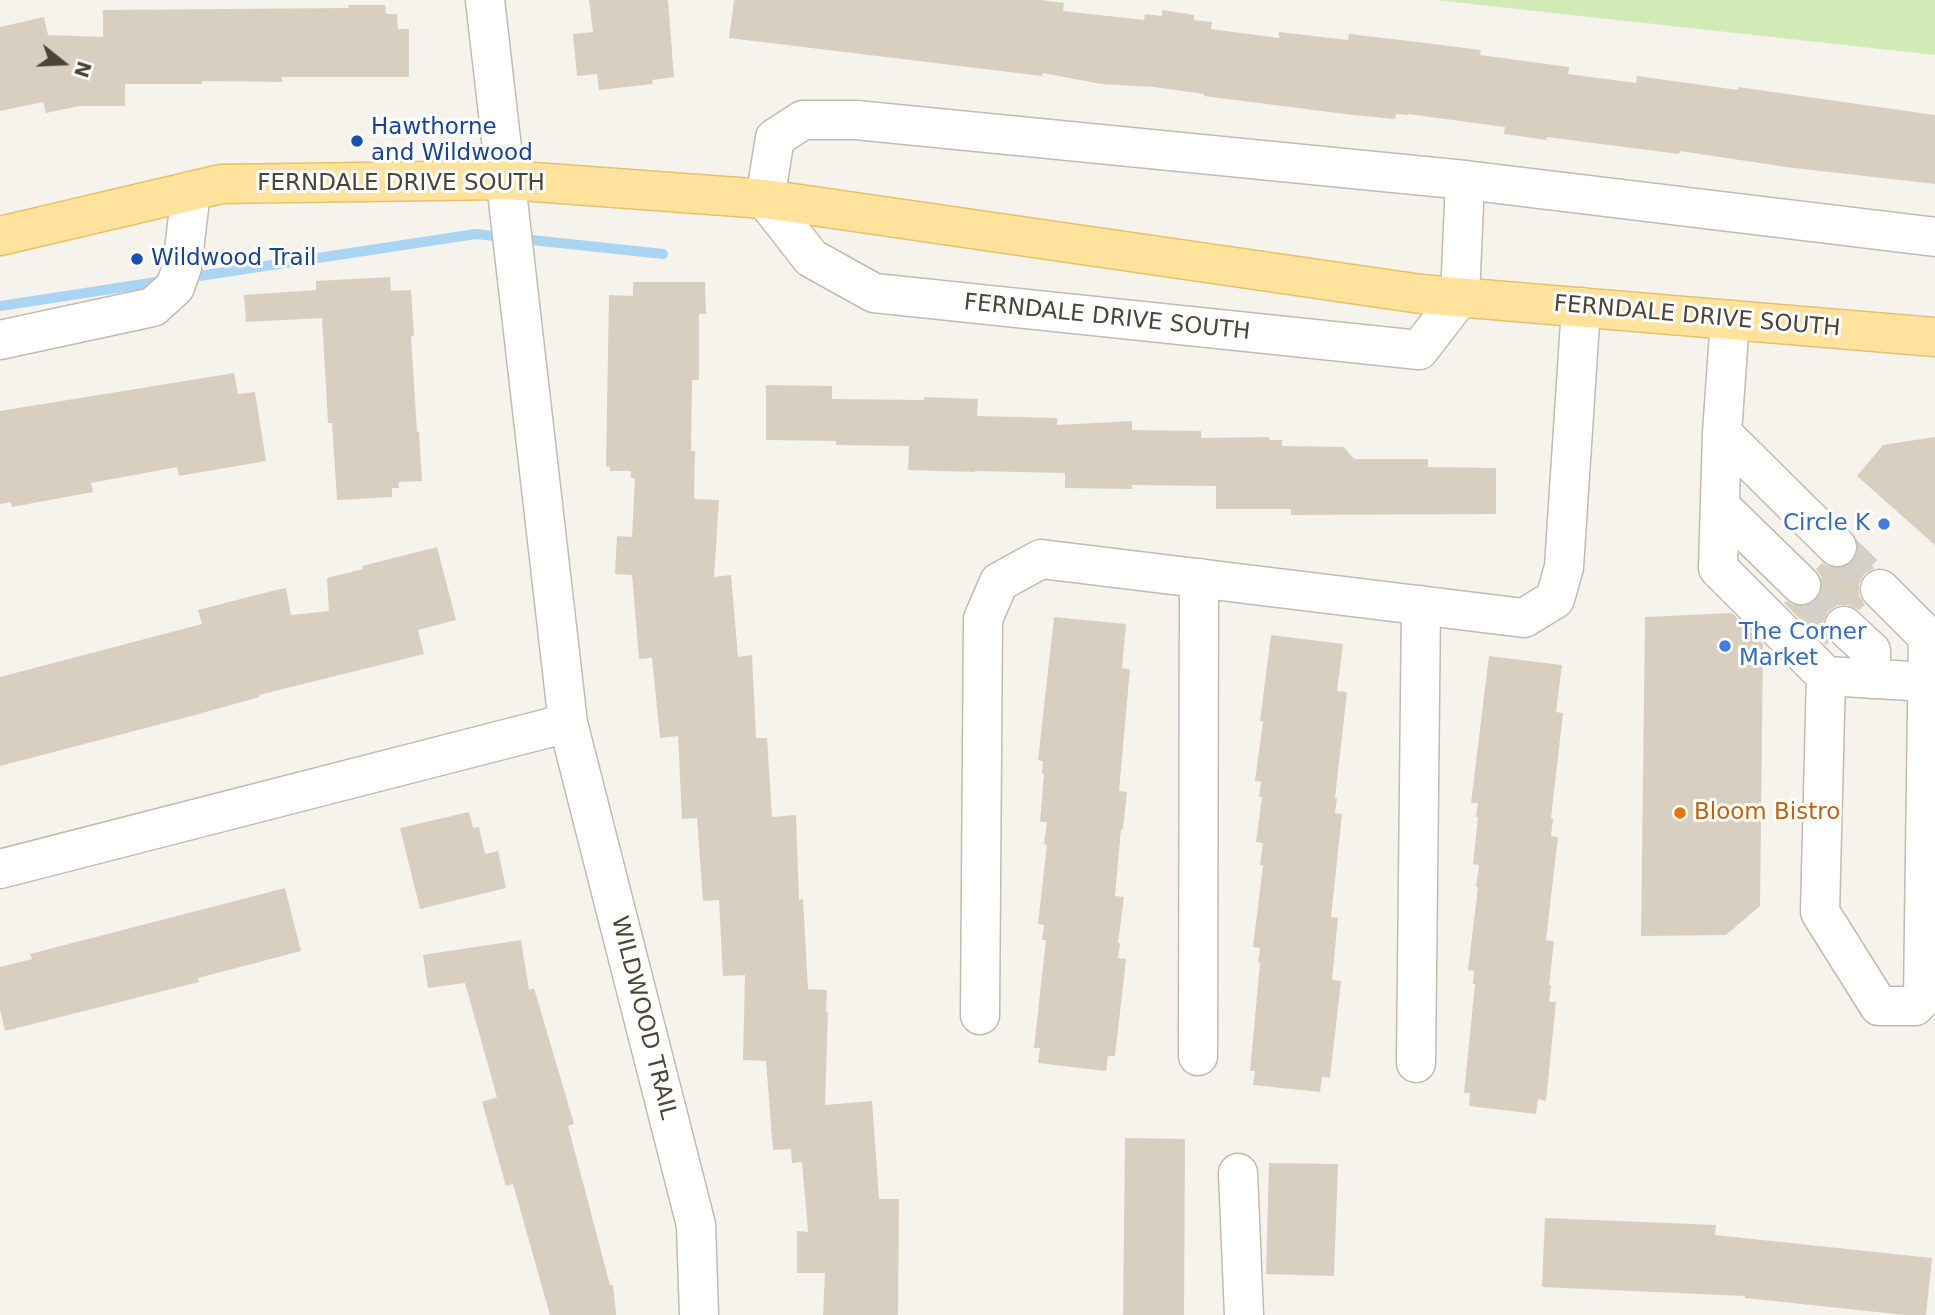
<!DOCTYPE html>
<html>
<head>
<meta charset="utf-8">
<style>
  body { margin:0 }
  #map { position:relative; width:1935px; height:1315px; overflow:hidden; background:#f6f3ec; font-family:"DejaVu Sans",sans-serif }
  canvas { display:block }
  .north { position:absolute; left:28px; top:28px; width:70px; height:70px; -webkit-text-stroke:5px #fff; paint-order:stroke; rotate:108deg; font-size:19px; font-weight:700; line-height:28px; text-align:center; color:#4b4439 }
  .north::after { content:''; display:block; margin:auto; width:24px; height:32px; background:#4b4439; clip-path:polygon(50% 0,100% 100%,50% 72%,0 100%) }
</style>
</head>
<body>
<div id="map">
<canvas width="1935" height="1315"></canvas>
<div class="north">N</div>
</div>
<script>
const ctx = document.querySelector('canvas').getContext('2d');
ctx.lineJoin = 'round';
function paint(path, color) { ctx.fillStyle = color; ctx.fill(path, 'evenodd'); }
const toPath = rows => new Path2D(rows.map(r => 'M' + r).join(''));
function strokePath(path, color, width, dash) { ctx.strokeStyle = color; ctx.lineWidth = width; ctx.lineCap = dash ? 'butt' : 'round'; ctx.setLineDash(dash || []); ctx.stroke(path); }
function drawText(font, color, halo, rows, align = 'center') {
  ctx.font = font + ' "DejaVu Sans",sans-serif'; ctx.lineWidth = 6; ctx.setLineDash([]); ctx.textBaseline = 'middle'; ctx.strokeStyle = halo; ctx.fillStyle = color; for (const [text, x, y, turn = 0] of rows) {
    ctx.save(); ctx.translate(x, y); ctx.rotate((+turn || 0) * Math.PI / 180); ctx.textAlign = isNaN(turn) ? turn : align; if (halo) ctx.strokeText(text, 0, 0); ctx.fillText(text, 0, 0); ctx.restore();
  }
}
paint(toPath([
  [1436,0,1935,0,1935,55]
]), '#d2eab5');
strokePath(toPath([
  [186,278,476,234,663,254],
  [0,306,163,281]
]), '#a9d4f2', 10);
paint(toPath([
  [589,0,668,0,674,77,652,80,653,84,599,90,597,74,577,76,573,34,593,32],
  [734,0,1041,0,1064,3,1063,11,1144,20,1145,14,1162,16,1162,10,1194,15,1194,20,1212,22,1211,29,1279,38,1279,32,1348,40,1349,34,1426,43,1481,50,1480,55,1569,67,1568,74,1636,83,1637,76,1738,90,1738,87,1935,115,1935,184,1786,167,1680,151,1679,154,1547,137,1547,140,1504,134,1505,127,1408,114,1408,115,1396,114,1395,119,1353,115,1204,96,1204,94,1154,87,1101,84,1043,73,1042,76,729,38],
  [348,5,385,5,386,14,397,14,398,29,409,29,409,77,282,77,282,82,202,81,202,84,125,84,125,106,80,106,46,113,43,102,0,111,0,27,44,17,48,35,103,37,103,10,349,8],
  [390,277,391,291,411,290,414,336,411,336,417,432,419,432,422,481,399,482,399,488,392,488,392,497,337,500,332,423,328,423,322,318,246,322,244,295,316,290,316,281],
  [633,282,705,282,706,314,699,314,699,380,692,380,691,451,695,451,694,499,719,500,714,577,731,575,738,657,752,655,756,738,767,738,772,817,796,815,799,900,803,899,808,989,827,990,826,1012,828,1012,825,1105,872,1101,879,1199,899,1199,898,1315,823,1315,825,1273,797,1273,797,1231,808,1232,802,1162,792,1163,791,1149,773,1150,766,1061,743,1060,745,975,723,976,719,900,703,901,697,818,682,819,678,736,660,738,652,658,639,659,632,575,615,574,617,536,632,537,635,478,631,478,631,471,610,471,610,467,606,466,609,295,633,296],
  [234,373,238,394,255,392,266,461,179,476,177,467,91,483,93,492,12,507,11,502,0,504,0,411],
  [766,385,832,386,832,399,924,400,924,397,978,399,977,416,1057,418,1057,425,1132,421,1132,430,1201,431,1201,438,1269,437,1270,440,1282,440,1282,446,1344,447,1354,459,1428,459,1428,467,1496,468,1496,514,1291,515,1291,509,1216,509,1216,486,1132,485,1132,489,1065,488,1065,473,975,471,975,472,908,470,909,446,836,445,836,441,766,440],
  [1935,437,1935,545,1857,476,1883,445],
  [437,547,456,620,418,630,424,654,259,695,260,697,184,718,0,766,0,677,202,624,198,610,272,591,286,588,291,615,329,611,327,578,363,569,362,566],
  [1858,553,1874,568,1864,574,1859,584,1859,595,1865,605,1859,610,1848,605,1838,605,1828,611,1823,622,1823,633,1829,642,1826,645,1784,603,1786,601,1796,606,1806,606,1816,601,1822,590,1822,578,1816,569,1822,563,1832,568,1843,568,1853,562],
  [1732,613,1763,644,1760,906,1726,935,1641,936,1645,617],
  [1054,617,1126,624,1122,668,1130,669,1119,791,1127,792,1123,829,1121,829,1115,896,1124,897,1118,943,1120,943,1118,958,1126,959,1115,1056,1108,1056,1106,1071,1038,1063,1040,1048,1034,1048,1046,940,1042,940,1044,925,1038,924,1047,845,1044,844,1047,822,1040,822,1044,774,1042,774,1043,761,1038,760],
  [1271,635,1343,644,1337,691,1347,692,1335,798,1337,798,1335,813,1342,814,1331,917,1338,918,1332,980,1341,981,1330,1078,1322,1077,1320,1092,1253,1085,1255,1071,1250,1071,1260,963,1258,963,1260,948,1253,947,1263,865,1260,865,1263,843,1256,842,1262,797,1259,797,1261,782,1255,781,1263,721,1260,721],
  [1489,656,1562,665,1556,712,1563,713,1551,818,1553,819,1551,836,1558,837,1546,940,1554,941,1549,985,1551,985,1549,1002,1556,1002,1546,1101,1538,1099,1536,1114,1469,1106,1470,1093,1464,1093,1475,984,1473,984,1474,971,1468,970,1478,887,1476,887,1479,865,1473,864,1478,817,1476,817,1478,803,1471,803],
  [469,812,473,828,479,827,485,854,498,851,506,888,420,909,400,828],
  [285,888,301,951,198,978,199,982,5,1031,0,1009,0,967,32,959,30,954],
  [521,940,529,990,534,988,574,1124,568,1126,610,1285,613,1285,616,1315,550,1315,513,1184,506,1186,482,1102,497,1097,465,983,428,988,423,955],
  [1125,1138,1185,1139,1184,1315,1123,1315],
  [1269,1163,1338,1164,1334,1276,1266,1274],
  [1545,1218,1716,1225,1715,1235,1932,1258,1926,1315,1905,1315,1745,1298,1745,1296,1542,1287]
]), '#d8cfc1');
strokePath(toPath([
  [1837,547,1880,589],
  [1801,585,1844,626]
]), '#d4d0c8', 38, [38, 19]);
const minor = toPath([
  [485,0,568,723,696,1225,699,1315],
  [1465,180,1460,297,1419,350,874,293,811,258,765,199,775,138,803,120,856,120,1465,180,1935,237],
  [1730,320,1722,433,1718,568,1826,676,1820,912,1879,1006,1915,1006,1923,998,1928,637,1880,589],
  [0,340,153,307,175,287,182,267,191,191],
  [1722,433,1837,547],
  [1720,506,1801,585],
  [1844,626,1871,651,1871,679],
  [1826,676,1928,682],
  [0,869,568,723],
  [980,1015,983,619,999,582,1041,559,1524,618,1555,599,1564,567,1581,307],
  [1198,1056,1199,578],
  [1416,1063,1421,605],
  [1238,1173,1244,1315]
]);
const major = toPath([
  [0,236,221,184,507,180,765,199,1421,294,1935,337]
]);
strokePath(minor, '#c2bbae', 41);
strokePath(major, '#e6c16a', 41);
strokePath(minor, '#fff', 38);
strokePath(major, '#ffe39c', 38);
for (const [x, y, r, color] of [
  [357,141,7,"#1a4fb4"],
  [137,259,7,"#1a4fb4"],
  [1884,524,7,"#3f7fe0"],
  [1725,646,7,"#3f7fe0"],
  [1680,813,7,"#e8710a"]
]) { const dot = new Path2D(); dot.arc(x, y, r, 0, 2 * Math.PI); ctx.fillStyle = color; ctx.fill(dot); strokePath(dot, '#fff', 2.5); }
drawText('23px', '#164399', '#fff', [
  ["Hawthorne",371,128],
  ["and Wildwood",371,154],
  ["Wildwood Trail",151,259]
], 'left');
drawText('23px', '#4b4439', '#fff', [
  ["FERNDALE DRIVE SOUTH",401,184],
  ["FERNDALE DRIVE SOUTH",1697,317,5],
  ["FERNDALE DRIVE SOUTH",1107,318,6],
  ["WILDWOOD TRAIL",643,1018,76]
]);
drawText('23px', '#366cbe', '#fff', [
  ["Circle K",1870,524],
  ["The Corner",1739,633,"left"],
  ["Market",1739,659,"left"]
], 'right');
drawText('23px', '#c56008', '#fff', [
  ["Bloom Bistro",1694,813]
], 'left');
</script>
</body>
</html>
